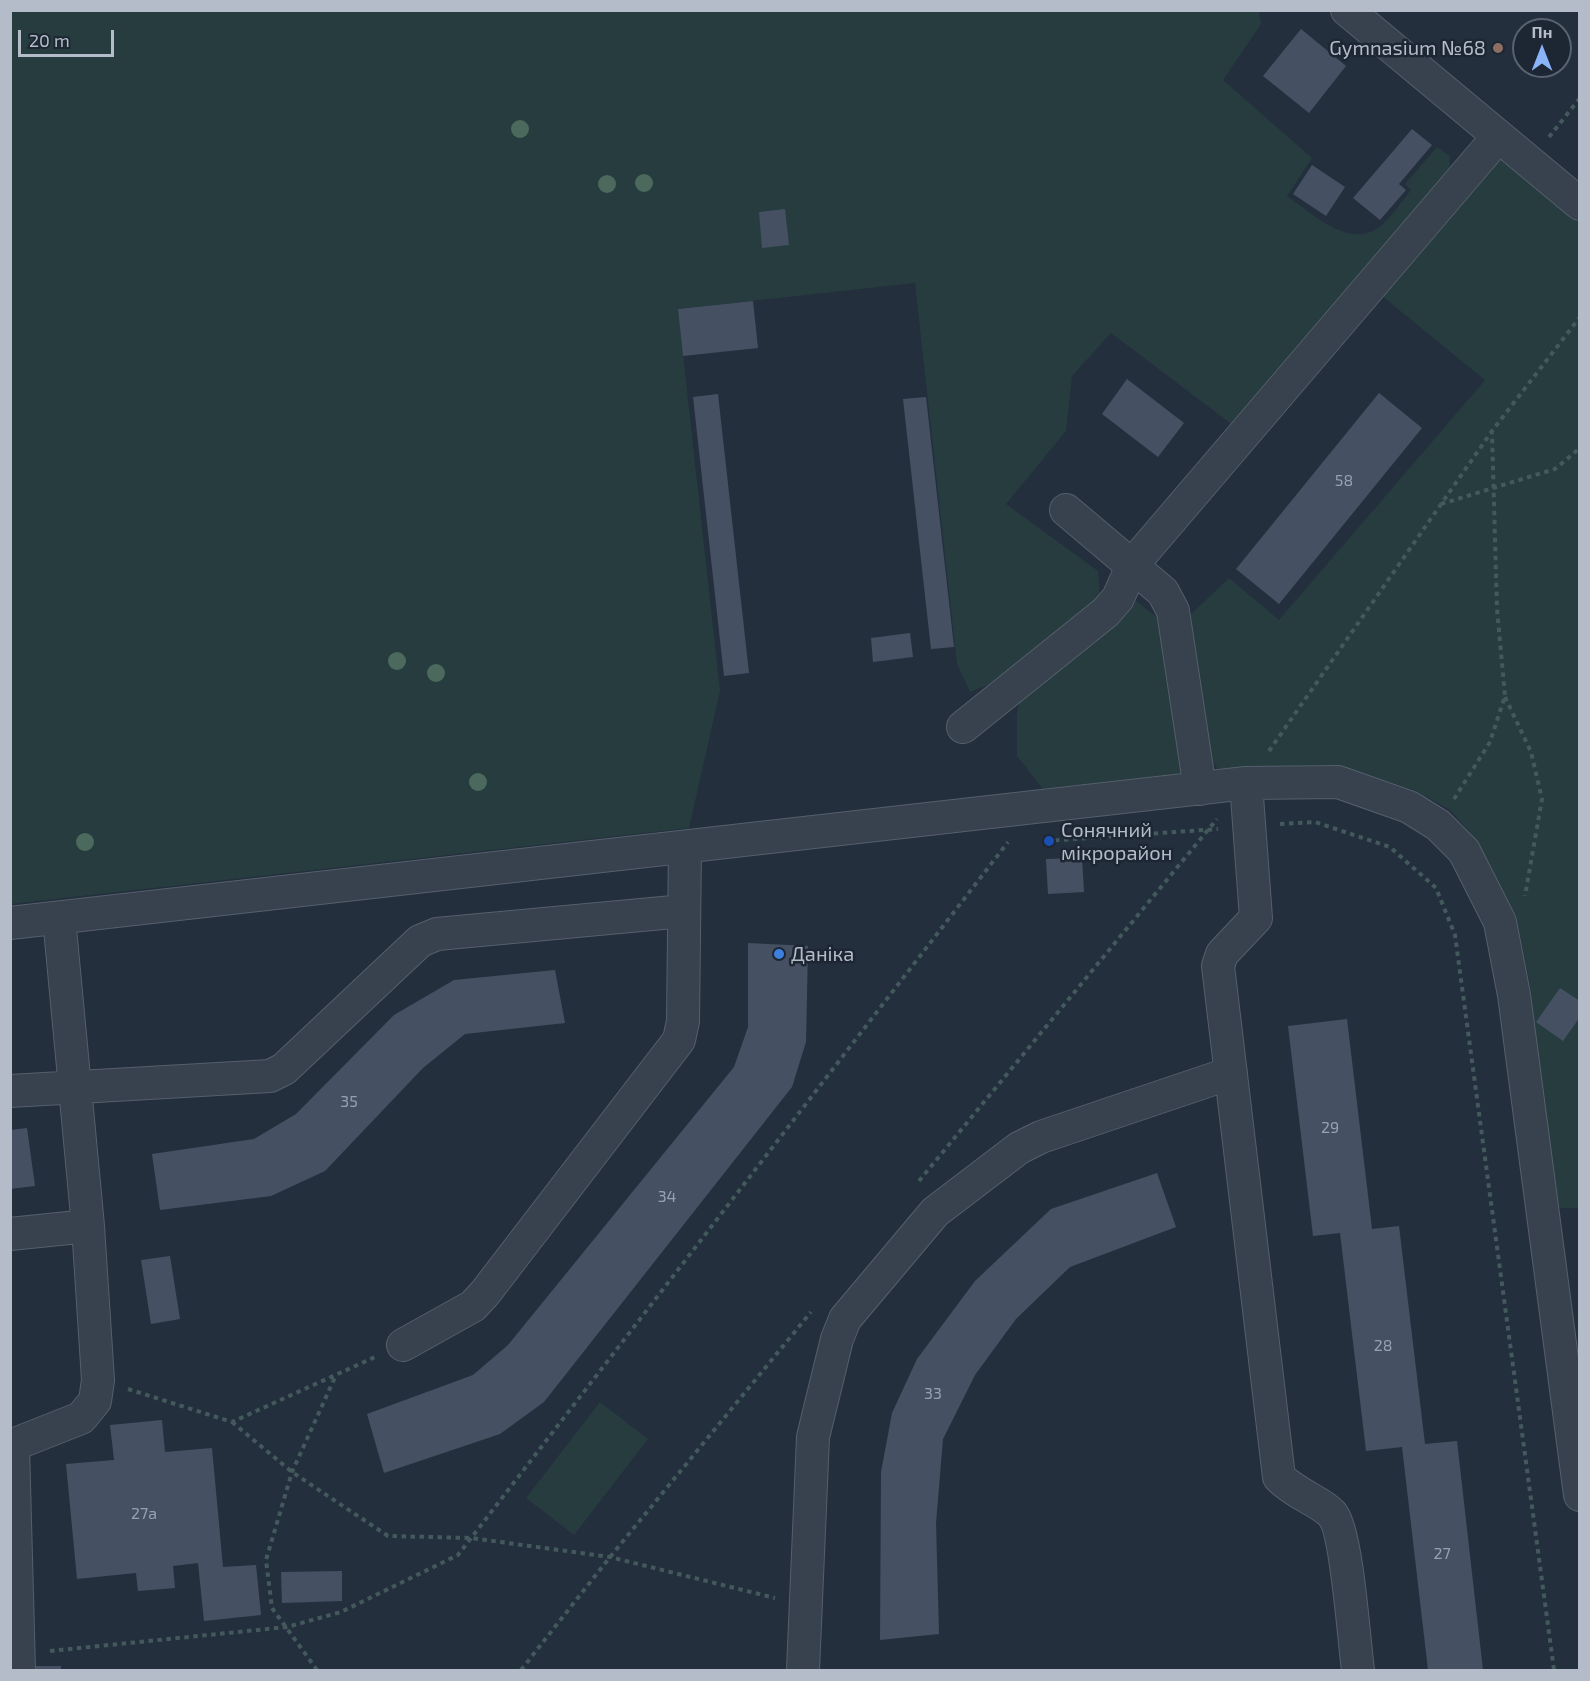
<!DOCTYPE html>
<html>
<head>
<meta charset="utf-8">
<style>
	body { margin:0 }
	#map { position:relative; width:1590px; height:1681px; overflow:hidden; background:#242f3e; font-family:"Exo 2",sans-serif }
	canvas { display:block }
	.frame { position:absolute; inset:0; border:12px solid #b4bcc9; pointer-events:none }
	.north { position:absolute; left:1512px; top:18px; width:60px; height:60px; box-sizing:border-box; background:#1d2633; border:2px solid #59626f; border-radius:50%; rotate:0deg; font-size:16px; font-weight:700; line-height:24px; text-align:center; color:#b4bcc9 }
	.north::after { content:''; display:block; margin:auto; width:21px; height:27px; background:#8ab4f8; clip-path:polygon(50% 0,100% 100%,50% 72%,0 100%) }
	.scale { position:absolute; left:18px; top:30px; width:96px; height:27px; box-sizing:border-box; border:3px solid #b4bcc9; border-top:0; padding-left:8px; font-size:18px; line-height:21px; white-space:nowrap; color:#b4bcc9; -webkit-text-stroke:4px #1d2633; paint-order:stroke }
</style>
</head>
<body>
<div id="map">
<canvas width="1590" height="1681"></canvas>
<div class="frame"></div>
<div class="north">Пн</div>
<div class="scale">20 m</div>
</div>
<script>
const ctx = document.querySelector('canvas').getContext('2d');
ctx.lineJoin = 'round';
function fill(path, color) { ctx.fillStyle = color; ctx.fill(path, 'evenodd'); }
function strokePath(path, color, width, dash) { ctx.strokeStyle = color; ctx.lineWidth = width; ctx.lineCap = dash ? 'butt' : 'round'; ctx.setLineDash(dash || []); ctx.stroke(path); }
function label(font, color, halo, rows, align = 'center') {
  ctx.font = font + ' "Exo 2",sans-serif'; ctx.lineWidth = 5; ctx.setLineDash([]); ctx.textBaseline = 'middle'; ctx.strokeStyle = halo; ctx.fillStyle = color; for (const [text, x, y, turn = 0] of rows) {
    ctx.save(); ctx.translate(x, y); ctx.rotate((+turn || 0) * Math.PI / 180); ctx.textAlign = isNaN(turn) ? turn : align; if (halo) ctx.strokeText(text, 0, 0); ctx.fillText(text, 0, 0); ctx.restore();
  }
}
const green = new Path2D(`
	M10,11H1259L1261,24L1223,80L1312,158L1287,196C1312,213 1350,251 1381,226C1392,216 1402,201 1411,190L1405,184L1437,147L1450,156L1449,175L1234,426L1111,333L1072,376L1066,431L1006,504L1098,571L1100,595L1089,613L988,685L970,692L957,664L915,283L678,309L720,691L689,828L11,904Z
	M1500,159L1579,223V1208H1551L1531,990L1516,915L1478,842L1450,810L1414,790L1338,765L1218,769L1207,754L1186,619L1229,578L1279,620L1485,380L1382,296Z
	M1136,601L1166,624L1182,773L1043,789L1017,756V714L1021,691Z
	M600,1402L648,1439L574,1535L526,1498Z`);
const building = new Path2D(`
	M1301,29L1346,66L1309,113L1263,76Z
	M1412,129L1432,145L1399,184L1406,190L1380,220L1353,198Z
	M1312,165L1345,187L1326,216L1293,194Z
	M785,209L789,245L762,248L759,212Z
	M753,301L758,348L683,356L678,309Z
	M1127,379L1184,423L1158,457L1102,414Z
	M1379,393L1422,428L1279,604L1236,569Z
	M718,394L749,673L724,676L693,397Z
	M926,397L954,647L931,649L903,399Z
	M910,633L913,657L873,662L871,638Z
	M1082,858L1084,892L1048,894L1046,859Z
	M748,943L808,946L806,1042L792,1087L544,1402L500,1434L384,1473L367,1414L473,1375L508,1345L734,1067L748,1027Z
	M555,970L565,1023L465,1034L423,1068L325,1171L271,1196L160,1210L152,1154L254,1139L296,1114L394,1015L454,980Z
	M1560,988L1580,1001V1017L1563,1041L1536,1022Z
	M1347,1019L1372,1229L1399,1226L1425,1444L1457,1441L1483,1670H1428L1402,1447L1366,1451L1340,1233L1313,1236L1288,1026Z
	M27,1128L35,1186L10,1189V1130Z
	M1157,1173L1176,1227L1070,1267L1016,1319L975,1375L943,1439L936,1523L939,1634L880,1640L881,1472L892,1413L917,1359L975,1281L1051,1209Z
	M170,1256L180,1319L151,1324L141,1260Z
	M162,1420L165,1452L212,1448L223,1567L256,1565L261,1615L204,1621L198,1563L173,1566L175,1588L138,1591L136,1573L77,1579L66,1464L114,1460L110,1425Z
	M342,1571V1601L282,1603L281,1572Z
	M35,1666H61V1670H35Z`);
const path = new Path2D(`
	M1549,137L1580,98
	M1441,504L1555,469L1580,448
	M1505,697L1531,752L1542,799L1525,896
	M1269,751L1492,431L1580,317
	M1454,799L1490,742L1505,696L1497,609L1492,433
	M1280,824L1315,822L1390,847L1436,888L1455,935L1554,1670
	M1046,841L1218,829
	M919,1181L1217,819
	M128,1389L232,1422L375,1357
	M232,1422L292,1472L388,1536L471,1538L610,1557L775,1598
	M50,1651L287,1627L341,1612L458,1555L1008,842
	M317,1670L272,1608L266,1560L292,1472L336,1375
	M521,1670L610,1557L811,1312`);
const minor = new Path2D(`
	M1347,10L1580,204
	M1066,510L1163,592L1173,611L1200,789
	M963,727L1106,612L1118,598L1133,564L1497,138
	M1246,783L1256,918L1222,954L1218,966L1279,1477C1295,1494 1320,1501 1332,1514C1347,1531 1354,1642 1358,1670
	M10,923L1246,783L1338,782L1409,807L1438,825L1464,851L1500,922L1514,995L1580,1495
	M10,1091L270,1076L284,1069L420,941L437,934L684,911
	M10,1234L88,1226
	M403,1345L473,1306L485,1293L679,1040L683,1021L685,847
	M10,1446L81,1418L95,1401L98,1380L88,1226L59,918
	M13,1446L19,1670
	M803,1670L813,1437L837,1339L845,1319L935,1212L1019,1148L1041,1137L1231,1073`);
const trees = [
	[520,129],
	[644,183],
	[607,184],
	[397,661],
	[436,673],
	[478,782],
	[85,842]
];
const markers = [
	[1498,48,6,"#8d6e63"],
	[1049,841,6,"#1a4fb4"],
	[779,954,6,"#3f7fe0"]
];
const numberNames = [
	["58",1344,481],
	["35",349,1102],
	["29",1330,1128],
	["34",667,1197],
	["28",1383,1346],
	["33",933,1394],
	["27а",144,1514],
	["27",1442,1554]
];
const poiNames = [
	["Gymnasium №68",1486,48,"right"],
	["Сонячний",1061,830],
	["мікрорайон",1061,853],
	["Даніка",791,954]
];
fill(green, '#263c3f');
fill(building, '#455162');
strokePath(minor, '#565f6c', 34);
strokePath(path, '#44595c', 4, [4.5, 4.5]);
strokePath(minor, '#38414e', 32);
ctx.fillStyle = '#4b6a5d';
for (const [x, y] of trees) { ctx.beginPath(); ctx.arc(x, y, 9, 0, 2 * Math.PI); ctx.fill(); }
for (const [x, y, r, color] of markers) { const dot = new Path2D(); dot.arc(x, y, r, 0, 2 * Math.PI); ctx.fillStyle = color; ctx.fill(dot); strokePath(dot, '#1d2633', 2); }
label('16px', '#98a1af', null, numberNames);
label('20px', '#b4bcc9', '#1d2633', poiNames, 'left');
</script>
</body>
</html>
